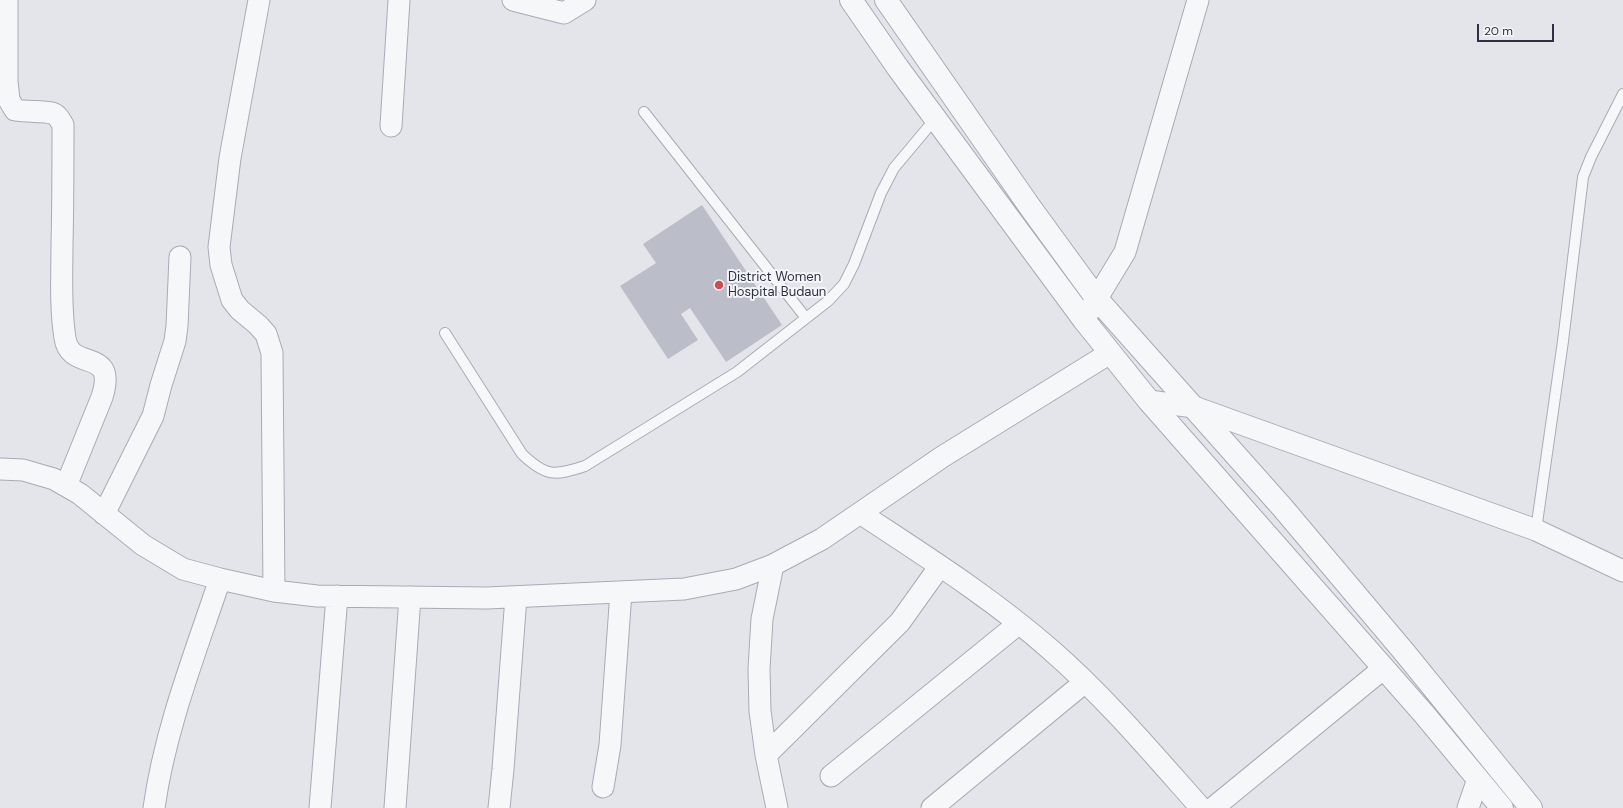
<!DOCTYPE html>
<html>
<head>
<meta charset="utf-8">
<style>
	body { margin:0 }
	#map { position:relative; width:1623px; height:808px; overflow:hidden; background:#e3e5eb; font-family:"DM Sans",sans-serif }
	canvas { display:block }
	.scale { position:absolute; left:1477px; top:24px; width:77px; height:18px; box-sizing:border-box; border:2px solid #2c3143; border-top:0; padding-left:5px; font-size:12px; line-height:14px; white-space:nowrap; color:#2c3143; -webkit-text-stroke:3px #f3f5f8; paint-order:stroke }
</style>
</head>
<body>
<div id="map">
<canvas width="1623" height="808"></canvas>
<div class="scale">20 m</div>
</div>
<script>
const ctx = document.querySelector('canvas').getContext('2d');
ctx.lineJoin = 'round';
function fill(path, color) { ctx.fillStyle = color; ctx.fill(path, 'evenodd'); }
function strokePath(path, color, width, dash) { ctx.strokeStyle = color; ctx.lineWidth = width; ctx.lineCap = dash ? 'butt' : 'round'; ctx.setLineDash(dash || []); ctx.stroke(path); }
function label(font, color, halo, rows, align = 'center') {
  ctx.font = font + ' "DM Sans",sans-serif'; ctx.lineWidth = 4; ctx.setLineDash([]); ctx.textBaseline = 'middle'; ctx.strokeStyle = halo; ctx.fillStyle = color; for (const [text, x, y, turn = 0] of rows) {
    ctx.save(); ctx.translate(x, y); ctx.rotate((+turn || 0) * Math.PI / 180); ctx.textAlign = isNaN(turn) ? turn : align; if (halo) ctx.strokeText(text, 0, 0); ctx.fillText(text, 0, 0); ctx.restore();
  }
}
const building = new Path2D(`
	M702,205L782,325L726,362L690,308L681,314L698,340L668,359L620,286L656,263L643,244Z`);
const service = new Path2D(`
	M644,112L806,318
	M445,333L522,454C546,477 555,476 585,466L737,372L828,301L844,284L854,264L881,193L894,168L935,119
	M1536,530L1563,341L1583,177L1591,157L1623,94`);
const minor = new Path2D(`
	M7,0V81L9,100L15,110C27,112 43,111 52,113C58,115 60,120 63,125C63,165 63,204 62,244C62,275 60,307 65,338C70,373 118,346 102,397L66,486
	M259,0L230,158L219,247L221,265L232,300L240,310L258,325L266,334L272,353L274,591
	M513,0L564,13L585,0
	M391,126L399,0
	M1088,313L1125,252L1198,0
	M1149,401L1194,407L1536,530L1623,571
	M0,469L23,470L54,479L80,494L143,545L183,569L220,579L274,591L317,596L487,598L684,589L736,579L773,565L822,539L942,457L1110,353
	M860,513C925,556 992,598 1051,650C1106,698 1153,754 1201,808
	M104,514L153,416L161,385L175,341L177,326L180,257
	M773,565L762,619L759,669L760,711L766,755L777,808
	M766,755L900,622L940,566
	M831,776L1018,624
	M603,787L610,745L621,592
	M154,808C165,729 195,654 220,579
	M320,808L337,596
	M395,808L410,597
	M499,808L503,769L516,597
	M932,808L1085,682
	M1213,808L1384,668
	M1468,808L1478,779`);
const tertiary = new Path2D(`
	M851,0L898,68L1084,320L1149,401L1424,714L1502,808
	M886,0L1030,207L1097,299L1282,507L1405,653L1531,808`);
const markers = [
	[719,285,5,"#ca4f4e"]
];
const poiNames = [
	["District Women",728,278],
	["Hospital Budaun",728,293]
];
fill(building, '#bbbec8');
strokePath(service, '#a8abb5', 12);
strokePath(minor, '#a8abb5', 23);
strokePath(tertiary, '#a8abb5', 24);
strokePath(service, '#f6f7f9', 10);
strokePath(minor, '#f6f7f9', 21);
strokePath(tertiary, '#f6f7f9', 22);
for (const [x, y, r, color] of markers) { const dot = new Path2D(); dot.arc(x, y, r, 0, 2 * Math.PI); ctx.fillStyle = color; ctx.fill(dot); strokePath(dot, '#f3f5f8', 1.5); }
label('13px', '#2c3143', '#f3f5f8', poiNames, 'left');
</script>
</body>
</html>
